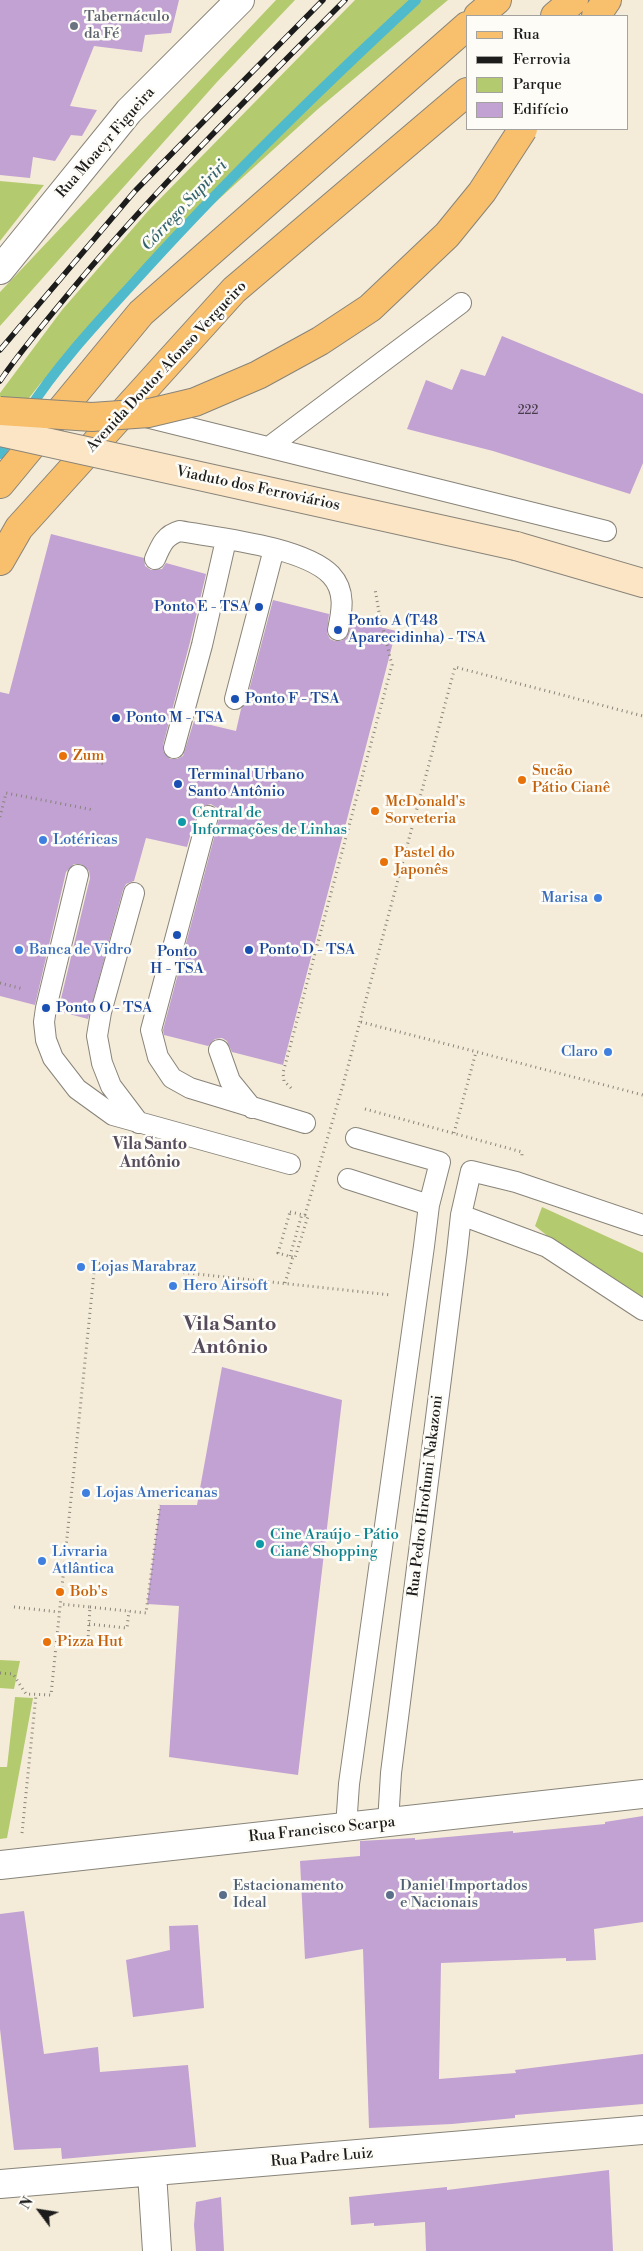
<!DOCTYPE html>
<html>
<head>
<meta charset="utf-8">
<style>
	body { margin:0 }
	#map { position:relative; width:643px; height:2251px; overflow:hidden; background:#f4ecd8; font-family:"Libre Bodoni",serif }
	canvas { display:block }
	.legend { position:absolute; left:466px; top:15px; width:162px; height:115px; box-sizing:border-box; background:#fdfcf7; border:1px solid #a3a29f; margin:0; padding:6px 9px; list-style:none; font-size:15px; color:#1c1c1c }
	.legend li { display:flex; align-items:center; gap:10px; height:25px }
	.legend b { width:25px; border:1px solid #a3a29f }
	.north { position:absolute; left:15px; top:2186px; width:50px; height:50px; -webkit-text-stroke:4px #fdfcf7; paint-order:stroke; rotate:301deg; font-size:14px; font-weight:700; line-height:20px; text-align:center; color:#1c1c1c }
	.north::after { content:''; display:block; margin:auto; width:18px; height:22px; background:#1c1c1c; clip-path:polygon(50% 0,100% 100%,50% 72%,0 100%) }
</style>
</head>
<body>
<div id="map">
<canvas width="643" height="2251"></canvas>
<ul class="legend">
<li><b style="height:6px;background:#f8bf6c"></b>Rua</li>
<li><b style="height:6px;background:#1c1c1c"></b>Ferrovia</li>
<li><b style="height:14px;background:#b4ca6f"></b>Parque</li>
<li><b style="height:14px;background:#c2a1d3"></b>Edifício</li>
</ul>
<div class="north">N</div>
</div>
<script>
const ctx = document.querySelector('canvas').getContext('2d');
ctx.lineJoin = 'round';
function fill(path, color) { ctx.fillStyle = color; ctx.fill(path, 'evenodd'); }
function strokePath(path, color, width, dash) { ctx.strokeStyle = color; ctx.lineWidth = width; ctx.lineCap = dash ? 'butt' : 'round'; ctx.setLineDash(dash || []); ctx.stroke(path); }
function label(font, color, halo, rows, align = 'center') {
  ctx.font = font + ' "Libre Bodoni",serif'; ctx.lineWidth = 5; ctx.setLineDash([]); ctx.textBaseline = 'middle'; ctx.strokeStyle = halo; ctx.fillStyle = color; for (const [text, x, y, turn = 0] of rows) {
    ctx.save(); ctx.translate(x, y); ctx.rotate((+turn || 0) * Math.PI / 180); ctx.textAlign = isNaN(turn) ? turn : align; if (halo) ctx.strokeText(text, 0, 0); ctx.fillText(text, 0, 0); ctx.restore();
  }
}
const green = new Path2D(`
	M276,0H295L217,82L0,326V292Z
	M355,0H448L318,109L187,228L40,384L0,435V393L62,310L148,211Z
	M0,181L44,185L0,241Z
	M542,1207L643,1253V1300L564,1249L535,1226Z
	M0,1660L20,1661L14,1689L0,1688Z
	M15,1697L33,1698L7,1838L0,1839V1767H7Z`);
const stream = new Path2D(`
	M28,411C58,364 98,322 136,280C224,182 319,90 416,0
	M0,454L12,436`);
const building = new Path2D(`
	M0,0H179L171,33L145,35L142,52L94,46L70,106L97,110L82,136L71,135L55,161L33,157L30,178L0,175Z
	M502,336L643,394V463L630,494L493,451L407,429L426,380L452,390L461,369L485,376Z
	M51,534L144,558L145,566L151,570L162,569L166,563L206,574L190,642L163,745V751L170,759H177L183,756L194,721L236,731L241,709L246,702L273,600L329,614L327,633L330,639L335,641H341L347,637L352,620L396,631L283,1065L232,1052L227,1041L222,1038L215,1039L208,1046L164,1035L163,1030L219,819L217,808L211,804L200,807L197,812L187,847L146,838L134,881L126,884L123,890L88,1019L58,1011L90,878L89,871L81,864H74L66,872L35,1005L0,996V692L9,694Z
	M222,1367L342,1400L298,1775L169,1757L179,1606L147,1604L160,1505H197Z
	M643,1816V1922L594,1929L596,1960L566,1961V1958L441,1963L439,2079L516,2073L515,2070L643,2054V2104L515,2115V2118L452,2124L369,2128L363,1949L305,1959L300,1861L360,1856V1841L415,1838V1840L513,1831V1833L605,1824V1822Z
	M24,1911L44,2054L98,2047L100,2072L188,2065L196,2147L62,2159L61,2148L14,2150L0,2029V1914Z
	M198,1925L204,2008L133,2017L126,1960L170,1950L169,1926Z
	M609,2170L613,2251H426L425,2222L374,2226V2223L351,2225L349,2197L447,2187V2190Z
	M221,2197L224,2251H196L194,2225L196,2202Z`);
const path = new Path2D(`
	M92,761L105,764
	M0,817L6,793L94,810
	M0,983L23,989
	M361,1022L643,1095
	M343,1085L455,667L643,716
	M291,1088L284,1081L283,1073L392,665L379,612L375,589
	M365,1109L522,1152V1156
	M454,1133L476,1052
	M290,1212L308,1216L295,1258L278,1253Z
	M290,1256L302,1214
	M285,1283L293,1257
	M14,1607L59,1612
	M90,1607L146,1613L160,1505
	M89,1624L127,1628L129,1611
	M57,1637L88,1640L90,1607L60,1604
	M0,1673L13,1674L26,1694L51,1695L95,1263L391,1295
	M22,1833L36,1695`);
const service = new Path2D(`
	M142,416L606,531
	M269,447L461,303
	M155,559C161,545 165,535 180,531C219,538 304,547 331,575C346,591 342,611 338,630
	M235,699L274,549
	M174,748L202,645L226,540
	M208,816L151,1030L158,1057L172,1078L190,1088L305,1123
	M78,875L46,1008L44,1022L46,1040L53,1058L77,1089L113,1115L290,1164
	M134,893L101,1012L97,1036L102,1063L111,1086L139,1123
	M219,1050L230,1081L252,1108
	M348,1179L429,1205
	M461,1215L547,1247L643,1310
	M388,1823L391,1773L457,1252L461,1215L471,1171L516,1182L643,1225
	M346,1827L349,1784L424,1246L429,1205L440,1162L356,1138`);
const minor = new Path2D(`
	M152,2173L157,2251
	M0,2184L643,2130`);
const tertiary = new Path2D(`
	M0,270L129,111L240,0
	M0,1865L643,1794`);
const secondary = new Path2D(`
	M516,546L643,583`);
const primary = new Path2D(`
	M478,16L497,0
	M555,16L574,0
	M596,16L607,0
	M0,484L141,313L467,26
	M0,561L19,528L234,290L467,92`);
const rail = new Path2D(`
	M0,350L135,191L323,0
	M0,381C20,352 43,325 65,298C152,192 249,97 345,0`);
const pathBridge = new Path2D(`
	M305,1215L343,1085`);
const secondaryBridge = new Path2D(`
	M0,432L516,546`);
const primaryBridge = new Path2D(`
	M0,411L92,417L149,413L195,402L258,375L320,341L370,308L408,272L447,235L482,192L523,129`);
const markers = [
	[74,26,5,"#6b7280"],
	[259,607,5,"#1a4fb4"],
	[338,630,5,"#1a4fb4"],
	[235,699,5,"#1a4fb4"],
	[116,718,5,"#1a4fb4"],
	[63,756,5,"#e8710a"],
	[522,780,5,"#e8710a"],
	[178,784,5,"#1a4fb4"],
	[375,811,5,"#e8710a"],
	[182,822,5,"#0f9aa8"],
	[43,840,5,"#3f7fe0"],
	[384,862,5,"#e8710a"],
	[598,898,5,"#3f7fe0"],
	[177,935,5,"#1a4fb4"],
	[19,950,5,"#3f7fe0"],
	[249,950,5,"#1a4fb4"],
	[46,1008,5,"#1a4fb4"],
	[608,1052,5,"#3f7fe0"],
	[81,1267,5,"#3f7fe0"],
	[173,1286,5,"#3f7fe0"],
	[86,1493,5,"#3f7fe0"],
	[260,1544,5,"#0f9aa8"],
	[42,1561,5,"#3f7fe0"],
	[60,1592,5,"#e8710a"],
	[47,1642,5,"#e8710a"],
	[223,1895,5,"#5c6f8a"],
	[390,1895,5,"#5c6f8a"]
];
const numberNames = [
	["222",528,411]
];
const worshipNames = [
	["Tabernáculo",84,17],
	["da Fé",84,34]
];
const streetNames = [
	["Rua Moacyr Figueira",106,143,-49],
	["Avenida Doutor Afonso Vergueiro",167,367,-47],
	["Viaduto dos Ferroviários",258,489,12],
	["Rua Pedro Hirofumi Nakazoni",426,1496,-83],
	["Rua Francisco Scarpa",322,1830,-6],
	["Rua Padre Luiz",322,2158,-5]
];
const transitNames = [
	["Ponto E - TSA",249,607,"right"],
	["Ponto A (T48",348,621],
	["Aparecidinha) - TSA",348,638],
	["Ponto F - TSA",245,699],
	["Ponto M - TSA",126,718],
	["Terminal Urbano",188,775],
	["Santo Antônio",188,792],
	["Ponto D - TSA",259,950],
	["Ponto",177,952,"center"],
	["H - TSA",177,969,"center"],
	["Ponto O - TSA",56,1008]
];
const foodNames = [
	["Zum",73,756],
	["Sucão",532,771],
	["Pátio Cianê",532,788],
	["McDonald's",385,802],
	["Sorveteria",385,819],
	["Pastel do",394,853],
	["Japonês",394,870],
	["Bob's",70,1592],
	["Pizza Hut",57,1642]
];
const cultureNames = [
	["Central de",192,813],
	["Informações de Linhas",192,830],
	["Cine Araújo - Pátio",270,1535],
	["Cianê Shopping",270,1552]
];
const shopNames = [
	["Lotéricas",53,840],
	["Marisa",588,898,"right"],
	["Banca de Vidro",29,950],
	["Claro",598,1052,"right"],
	["Lojas Marabraz",91,1267],
	["Hero Airsoft",183,1286],
	["Lojas Americanas",96,1493],
	["Livraria",52,1552],
	["Atlântica",52,1569]
];
const serviceNames = [
	["Estacionamento",233,1886],
	["Ideal",233,1903],
	["Daniel Importados",400,1886],
	["e Nacionais",400,1903]
];
const waterNames = [
	["Córrego Supiriri",185,206,-47]
];
const neighbourhoodNames = [
	["Vila Santo",150,1145],
	["Antônio",150,1163]
];
const districtNames = [
	["Vila Santo",230,1325],
	["Antônio",230,1348]
];
fill(green, '#b4ca6f');
strokePath(stream, '#50bacd', 10);
fill(building, '#c2a1d3');
strokePath(service, '#88847a', 22);
strokePath(minor, '#88847a', 30);
strokePath(tertiary, '#88847a', 30);
strokePath(secondary, '#88847a', 30);
strokePath(primary, '#88847a', 30);
strokePath(path, '#88847a', 3, [1, 4]);
strokePath(service, '#fff', 20);
strokePath(minor, '#fff', 28);
strokePath(tertiary, '#fff', 28);
strokePath(secondary, '#fce5c4', 28);
strokePath(primary, '#f8bf6c', 28);
strokePath(rail, '#1c1c1c', 5.5);
strokePath(rail, '#fdfcf7', 4, [11]);
strokePath(secondaryBridge, '#88847a', 30, []);
strokePath(primaryBridge, '#88847a', 30, []);
strokePath(pathBridge, '#88847a', 3, [1, 4]);
strokePath(secondaryBridge, '#fce5c4', 28);
strokePath(primaryBridge, '#f8bf6c', 28);
for (const [x, y, r, color] of markers) { const dot = new Path2D(); dot.arc(x, y, r, 0, 2 * Math.PI); ctx.fillStyle = color; ctx.fill(dot); strokePath(dot, '#fdfcf7', 2); }
label('12px', '#463d4a', null, numberNames);
label('15px', '#5b616d', '#fdfcf7', worshipNames, 'left');
label('15px', '#1c1c1c', '#fdfcf7', streetNames);
label('15px', '#164399', '#fdfcf7', transitNames, 'left');
label('15px', '#c56008', '#fdfcf7', foodNames, 'left');
label('15px', '#0d838f', '#fdfcf7', cultureNames, 'left');
label('15px', '#366cbe', '#fdfcf7', shopNames, 'left');
label('15px', '#4e5e75', '#fdfcf7', serviceNames, 'left');
label('italic 16px', '#33636c', '#fdfcf7', waterNames);
label('bold 16px', '#564b5c', '#fdfcf7', neighbourhoodNames);
label('bold 20px', '#564b5c', '#fdfcf7', districtNames);
</script>
</body>
</html>
